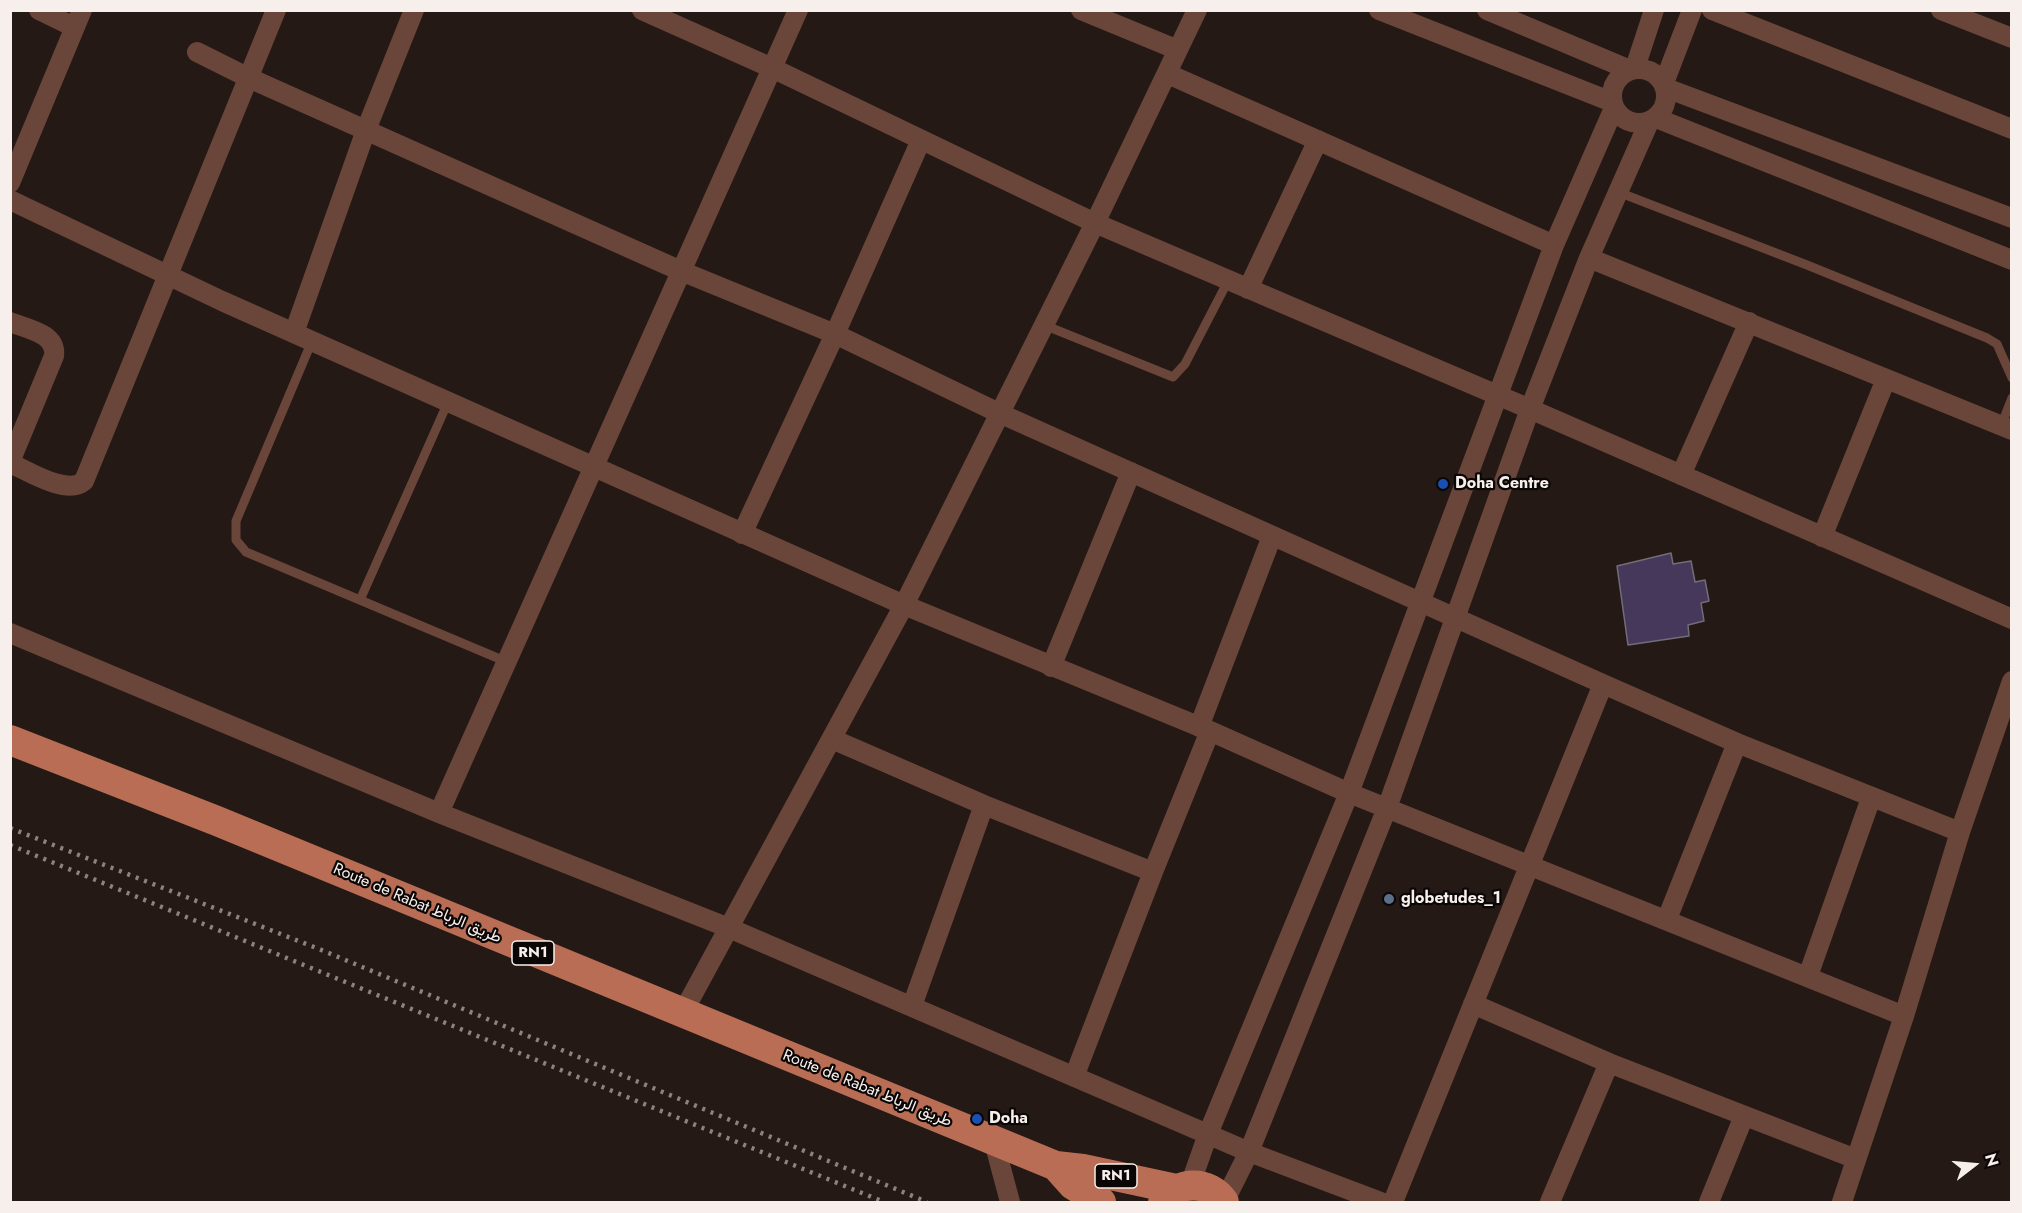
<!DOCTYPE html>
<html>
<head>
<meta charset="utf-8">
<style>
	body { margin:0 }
	#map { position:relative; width:2022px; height:1213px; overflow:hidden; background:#241915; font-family:Jost,sans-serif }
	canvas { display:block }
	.frame { position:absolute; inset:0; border:12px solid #f7efec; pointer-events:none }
	.north { position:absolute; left:1944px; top:1135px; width:60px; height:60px; -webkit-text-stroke:4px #0a0605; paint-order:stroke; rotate:74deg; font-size:16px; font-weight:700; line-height:24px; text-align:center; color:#f7efec }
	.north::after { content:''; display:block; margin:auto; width:21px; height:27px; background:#f7efec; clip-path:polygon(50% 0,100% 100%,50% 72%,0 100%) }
</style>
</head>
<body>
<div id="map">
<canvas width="2022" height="1213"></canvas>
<div class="frame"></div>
<div class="north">N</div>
</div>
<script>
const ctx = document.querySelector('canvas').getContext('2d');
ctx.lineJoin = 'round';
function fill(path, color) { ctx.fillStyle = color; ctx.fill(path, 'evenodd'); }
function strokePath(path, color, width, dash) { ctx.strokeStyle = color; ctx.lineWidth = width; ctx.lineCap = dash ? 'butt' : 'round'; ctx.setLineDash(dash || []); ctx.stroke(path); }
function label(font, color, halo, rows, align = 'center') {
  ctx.font = font + ' Jost,Vazirmatn,sans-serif'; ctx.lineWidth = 4.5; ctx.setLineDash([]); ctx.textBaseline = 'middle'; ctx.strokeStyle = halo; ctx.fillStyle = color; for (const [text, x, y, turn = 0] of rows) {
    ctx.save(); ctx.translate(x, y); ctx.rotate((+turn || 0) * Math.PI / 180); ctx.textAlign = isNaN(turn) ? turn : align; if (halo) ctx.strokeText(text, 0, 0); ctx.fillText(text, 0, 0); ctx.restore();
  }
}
const building = new Path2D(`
	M1671,553L1673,564L1691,561L1695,582L1705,580L1709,601L1701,603L1704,621L1688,625L1689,636L1628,645L1617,566Z`);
const lane = new Path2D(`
	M1618,192L1807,265L1987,338L1997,344L2012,378
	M1044,325L1173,377L1185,364L1229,279
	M312,341L236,521V540L246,552L507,662
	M2001,426L2012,398
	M360,600L448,402`);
const street = new Path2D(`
	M39,10L74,27
	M642,10L772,68L1095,223L1530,409L2012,619
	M1081,10L1178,50
	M1379,10L1612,102
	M1487,10L1630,70
	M1712,10L2012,129
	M1941,10L2012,38
	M197,52L249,78L681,271L835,334L999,413L1603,684L1737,743L1960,832
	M1635,68L1654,10
	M1612 96a27 27 0 1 1 54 0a27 27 0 1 1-54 0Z
	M1168,74L1554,245
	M1664,83L1692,10
	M1666,88L2012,218
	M1656,118L2012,260
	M10,183L82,10
	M10,200L222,301L904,605L1210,731L1349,793L1904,1016
	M1589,258L2012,430
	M1248,289L1318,140
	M10,322C27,329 57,333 54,356L10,462
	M294,333L366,130L414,10
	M10,463C28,471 67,496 84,481L276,10
	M1681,475L1749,322
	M742,534L835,334L921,140
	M1822,537L1886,379
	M10,633L439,813L729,928L1249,1152L1381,1202
	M1051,667L1131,472
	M1199,727L1272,536
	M832,739L984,805L1153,872
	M439,813L798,10
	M1667,919L1737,743
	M1808,976L1871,798
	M1473,1004L1609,1063L1856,1159
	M912,1006L984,805
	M682,1014L904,605L1095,223L1197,10
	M1074,1077L1153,872L1210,731
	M994,1142L1010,1202
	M1190,1185L1208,1134L1349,793L1554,245L1614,108
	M1224,1202L1249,1152L1387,808L1530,409L1589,258L1649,122
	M1393,1202L1603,684
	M1550,1202L1609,1063
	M1709,1202L1744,1116
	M1842,1202L1904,1016L1960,832L2012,681`);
const primary = new Path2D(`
	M10,740L217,821L1056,1166L1083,1169L1176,1189
	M1056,1166L1073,1185L1101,1202
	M1163,1202C1178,1180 1209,1180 1224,1202`);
const rail = new Path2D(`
	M10,828L319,949L927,1202
	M10,845L884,1202`);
const markers = [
	[1443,484,6,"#1a4fb4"],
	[1389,899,6,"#5c6f8a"],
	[977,1119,6,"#1a4fb4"]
];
const shields = [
	[533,953,42],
	[1116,1176,42]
];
const shieldNames = [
	["RN1",533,953],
	["RN1",1116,1176]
];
const poiNames = [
	["Doha Centre",1455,484],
	["globetudes_1",1401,899],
	["Doha",989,1119]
];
const streetNames = [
	["Route de Rabat طريق الرباط",417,904,23],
	["Route de Rabat طريق الرباط",867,1089,22]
];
fill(building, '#46385b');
strokePath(building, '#716d7a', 1.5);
strokePath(lane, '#6a4539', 9);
strokePath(street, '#6a4539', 20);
strokePath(primary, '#b86d54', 30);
strokePath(rail, '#8c827f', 4.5, [3, 6]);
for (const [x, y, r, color] of markers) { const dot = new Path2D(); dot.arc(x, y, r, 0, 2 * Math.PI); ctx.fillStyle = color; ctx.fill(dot); strokePath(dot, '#0a0605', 2); }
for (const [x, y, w] of shields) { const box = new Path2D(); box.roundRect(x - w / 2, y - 12, w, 24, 4.5); ctx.fillStyle = '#0a0605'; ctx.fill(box); strokePath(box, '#f7efec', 1.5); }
label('bold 15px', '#f7efec', null, shieldNames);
label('bold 16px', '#f7efec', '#0a0605', poiNames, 'left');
label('16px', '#f7efec', '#0a0605', streetNames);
</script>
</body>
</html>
